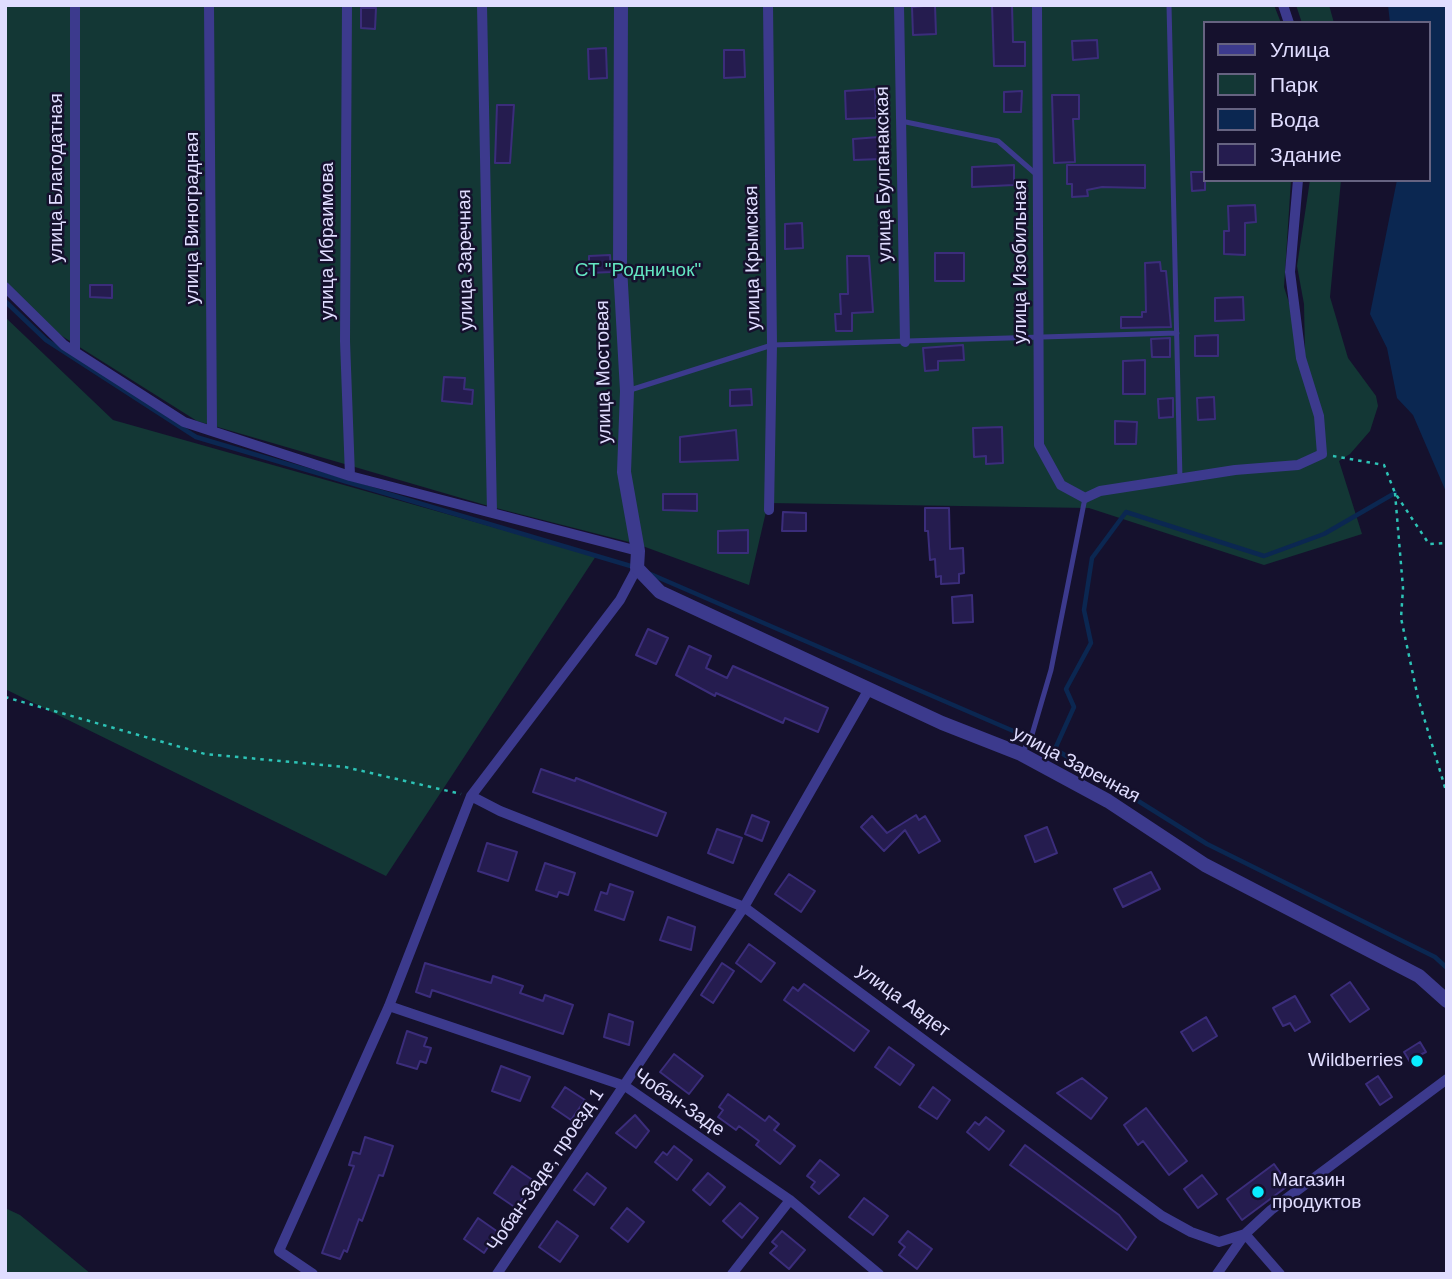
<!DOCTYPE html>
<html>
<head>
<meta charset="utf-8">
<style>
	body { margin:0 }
	#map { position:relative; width:1452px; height:1279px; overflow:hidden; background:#15112d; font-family:Helvetica,sans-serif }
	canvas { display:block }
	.frame { position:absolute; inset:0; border:7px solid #e0ddff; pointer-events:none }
	.legend { position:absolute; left:1203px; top:21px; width:228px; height:161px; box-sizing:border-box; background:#15112d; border:2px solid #666381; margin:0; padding:9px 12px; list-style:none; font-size:21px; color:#e0ddff }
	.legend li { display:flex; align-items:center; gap:14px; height:35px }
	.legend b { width:35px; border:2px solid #666381 }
</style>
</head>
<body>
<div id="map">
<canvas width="1452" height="1279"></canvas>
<div class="frame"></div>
<ul class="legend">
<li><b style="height:9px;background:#3c3a8d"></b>Улица</li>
<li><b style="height:19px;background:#133735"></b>Парк</li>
<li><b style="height:19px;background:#0b2751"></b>Вода</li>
<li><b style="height:19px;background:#251c4f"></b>Здание</li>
</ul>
</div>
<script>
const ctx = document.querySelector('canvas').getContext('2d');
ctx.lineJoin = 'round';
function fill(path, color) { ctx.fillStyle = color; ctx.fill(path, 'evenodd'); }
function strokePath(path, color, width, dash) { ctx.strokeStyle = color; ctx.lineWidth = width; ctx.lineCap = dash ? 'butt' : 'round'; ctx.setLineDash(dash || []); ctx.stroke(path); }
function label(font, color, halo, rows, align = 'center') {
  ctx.font = font + ' Helvetica,sans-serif'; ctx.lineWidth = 5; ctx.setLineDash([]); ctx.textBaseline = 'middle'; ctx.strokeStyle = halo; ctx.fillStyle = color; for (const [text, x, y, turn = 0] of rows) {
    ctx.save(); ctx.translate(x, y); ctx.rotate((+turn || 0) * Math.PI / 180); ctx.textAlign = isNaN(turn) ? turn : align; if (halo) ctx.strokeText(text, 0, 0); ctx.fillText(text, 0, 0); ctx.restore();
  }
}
const green = new Path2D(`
	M5,5H1274L1281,23H1205V180H1291L1284,287L1305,353L1304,304L1297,266L1310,180H1341L1330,297L1348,358L1376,396L1378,406L1370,431L1350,454L1339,461L1362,534L1264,565L1089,508L768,503L749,585L637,544L492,507L197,421L54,331L5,287Z
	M1296,5H1329L1334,23H1302Z
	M5,317L113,420L596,556L386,876L5,689Z
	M5,1208L20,1215L91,1274H5Z`);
const water = new Path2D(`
	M1388,5H1447V494L1413,415L1397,398L1387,348L1370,314L1397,180H1429V23H1390Z`);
const stream = new Path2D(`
	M5,301L46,340L196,437L634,567
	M648,573L1055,749L1207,844L1435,957L1447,968
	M1055,749L1074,707L1066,689L1091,643L1084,610L1092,558L1126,512L1264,556L1324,534L1395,493`);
const building = new Path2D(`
	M935,5L936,34L913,35L912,7Z
	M992,5H1012L1013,42H1025V66H994Z
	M361,8H376L375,29L361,28Z
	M1097,40L1098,58L1073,60L1072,41Z
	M606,48L607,78L589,79L588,49Z
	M724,50H744L745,77L724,78Z
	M875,89L876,118L846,119L845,91Z
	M1022,91L1021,112H1004V92Z
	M1052,95H1079V119H1073L1075,162L1054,163Z
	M497,105H514L510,163H495Z
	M879,137L881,159L854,160L853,139Z
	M1014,165V185L972,187V167Z
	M1067,165H1145V188L1102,187L1087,190L1088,196L1072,197V184H1067Z
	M1191,172H1205V190L1192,191Z
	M1255,205L1256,222L1245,223V255L1224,254V231H1229L1228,206Z
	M802,223L803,248L785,249V224Z
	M935,253H964V281H935Z
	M610,255L611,272L589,273V256Z
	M847,256H869L873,312L852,313V331H836L835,314H841L840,294H848Z
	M1160,262L1161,271H1166L1171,327L1121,328V317H1142V312H1146L1145,263Z
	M90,285H112V298L90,297Z
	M1243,297L1244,320L1215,321V298Z
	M1218,335V356H1195V336Z
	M1170,338V357H1152L1151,339Z
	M963,345L964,360L938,361V370L925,371L923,348Z
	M1145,360V394H1123V361Z
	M444,377L465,378L464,389L473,390L472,404L442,401Z
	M751,389L752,405L730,406V390Z
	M1214,397L1215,419L1198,420L1197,398Z
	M1173,398V417L1159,418L1158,399Z
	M1115,421L1137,422L1136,444H1115Z
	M1002,427L1003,463L986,464V456L974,457L973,428Z
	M736,430L738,460L680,462V437Z
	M663,494H697V511L663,510Z
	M925,508H949L950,549L963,548L964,573L959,574V583L941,584V576L936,577L935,559L930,560L928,531H925Z
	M783,512L806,513V531H782Z
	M748,530V553H718V531Z
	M972,595L973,622L953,623L952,597Z
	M648,629L668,638L656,664L636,655Z
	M689,646L711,656L706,668L727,678L733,666L828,708L818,732L785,718L783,723L716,693L715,696L676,675Z
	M541,769L575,781L576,778L666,813L657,836L533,792Z
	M752,815L769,822L762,841L745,834Z
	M916,815L919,820L925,816L940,841L919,853L905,830L884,851L861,827L872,816L887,833Z
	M1047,827L1057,853L1035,862L1025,836Z
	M717,829L742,838L733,863L708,853Z
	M487,843L517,852L508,881L478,871Z
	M545,863L575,873L568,895L559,892L557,897L536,890Z
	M1151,872L1160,889L1123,907L1114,889Z
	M789,874L815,891L801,912L775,894Z
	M610,884L633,892L624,920L595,910L601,892L607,894Z
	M668,917L695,927L691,950L660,940Z
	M749,944L775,963L761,982L736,963Z
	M425,963L491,983L493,976L523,986L520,993L543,1001L545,995L573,1005L563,1034L432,990L430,997L416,992Z
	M722,963L734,971L713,1003L701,995Z
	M1350,982L1369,1009L1350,1022L1331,995Z
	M804,984L869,1031L854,1051L784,1000L793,987L798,991Z
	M1295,996L1310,1022L1295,1031L1290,1023L1283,1026L1273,1008Z
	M609,1014L633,1022L629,1045L604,1037Z
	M1206,1017L1217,1036L1193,1051L1181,1032Z
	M407,1031L427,1038L424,1046L431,1048L426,1063L420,1061L417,1069L397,1063Z
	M1420,1042L1426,1052L1420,1055L1424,1061L1413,1067L1404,1052Z
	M889,1047L914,1065L900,1085L875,1067Z
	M674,1054L703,1076L689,1094L660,1072Z
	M501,1066L530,1077L520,1101L492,1091Z
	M1378,1076L1392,1097L1380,1105L1366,1084Z
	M1082,1078L1107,1098L1091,1119L1057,1093Z
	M565,1087L585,1100L571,1120L552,1107Z
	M933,1087L950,1100L937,1119L919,1107Z
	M728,1094L765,1121L769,1116L779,1124L774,1130L795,1146L780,1164L756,1145L759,1141L739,1126L736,1130L718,1117L723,1110L719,1107Z
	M1146,1108L1187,1161L1169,1175L1143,1141L1138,1145L1124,1125Z
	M635,1115L649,1131L636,1148L616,1133Z
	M986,1117L1004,1131L989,1150L967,1132L975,1122L979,1125Z
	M365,1137L393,1146L383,1176L379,1175L362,1221L359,1219L347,1252L344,1250L340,1259L322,1253L354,1166L349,1165L353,1152L360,1154Z
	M1025,1145L1119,1215L1136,1237L1127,1250L1010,1165Z
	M674,1146L692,1160L677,1180L655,1162L663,1152L667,1155Z
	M820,1160L839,1175L819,1194L811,1187L815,1182L807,1176Z
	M1274,1164L1289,1185L1242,1220L1227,1199Z
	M512,1166L534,1181L516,1208L494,1193Z
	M587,1173L606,1188L594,1205L574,1190Z
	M708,1173L725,1187L710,1205L693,1190Z
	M1202,1175L1217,1194L1198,1208L1184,1189Z
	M864,1198L888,1216L873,1235L849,1217Z
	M740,1203L758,1218L742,1238L723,1221Z
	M627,1208L644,1222L628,1242L611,1228Z
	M478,1218L498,1232L484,1253L464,1239Z
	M557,1221L578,1236L560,1262L539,1247Z
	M782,1231L805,1250L789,1269L770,1253L777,1246L772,1242Z
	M908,1231L932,1249L917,1269L899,1255L905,1247L899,1242Z`);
const path = new Path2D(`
	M1333,456L1384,465L1395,493L1429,544L1447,543
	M1395,493L1403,588L1401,618L1418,698L1447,794
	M5,697L205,754L345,767L461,794`);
const service = new Path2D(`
	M1169,5L1180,479
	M901,121L998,141L1037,175
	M627,391L772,345L1177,333
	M1021,754L1031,738L1051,670L1085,498`);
const minor = new Path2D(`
	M209,5L212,431
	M347,5L345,341L350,476
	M482,5L492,513
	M768,5L772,345L769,510
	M899,5L905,342
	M1037,5L1039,445L1061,485L1085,498L1100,491L1235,470L1298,465L1322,454L1319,416L1301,358L1290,272L1298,180
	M1283,5L1289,23
	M5,287L64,345L184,422L350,476L638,551
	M75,352V5
	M471,796L500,811L744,907L1162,1216L1191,1232L1219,1242L1245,1234
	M389,1006L625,1086L790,1200L879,1274
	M1245,1234L1280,1274
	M313,1274L279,1251L389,1006L471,796L620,600L637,568
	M497,1274L744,907L869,689
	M732,1274L790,1200
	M1217,1274L1245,1234L1271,1210L1447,1079`);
const tertiary = new Path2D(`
	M621,5L620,267L627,391L624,472L638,551L637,568L660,592L942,723L1021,754L1108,801L1205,865L1419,976L1447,1001`);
const markers = [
	[1417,1061,7,"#09ecff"],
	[1258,1192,7,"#09ecff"]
];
const streetNames = [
	["улица Булганакская",884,174,-91],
	["улица Благодатная",57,178,-90],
	["улица Виноградная",193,218,-90],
	["улица Ибраимова",328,241,-90],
	["улица Крымская",753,258,-91],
	["улица Заречная",466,260,-91],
	["улица Изобильная",1021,262,-90],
	["улица Мостовая",604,372,-91],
	["улица Заречная",1076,765,28],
	["улица Авдет",903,1001,36],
	["Чобан-Заде",679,1103,34],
	["Чобан-Заде, проезд 1",546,1170,-56]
];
const parkNames = [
	["СТ \"Родничок\"",638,271]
];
const poiNames = [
	["Wildberries",1403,1061],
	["Магазин",1272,1181,"left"],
	["продуктов",1272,1203,"left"]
];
fill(green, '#133735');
fill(water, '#0b2751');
strokePath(stream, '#0b2751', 4.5);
fill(building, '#251c4f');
strokePath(building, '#3b2d7b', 2);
strokePath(path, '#2dc3b6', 2.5, [3.5, 5]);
strokePath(service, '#3c3a8d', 5);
strokePath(minor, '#3c3a8d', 10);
strokePath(tertiary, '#3c3a8d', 14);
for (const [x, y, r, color] of markers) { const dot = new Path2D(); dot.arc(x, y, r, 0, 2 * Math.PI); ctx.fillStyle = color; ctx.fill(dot); strokePath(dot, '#15112d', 2.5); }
label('19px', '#e0ddff', '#15112d', streetNames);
label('19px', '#63e5c1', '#15112d', parkNames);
label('19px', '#e0ddff', '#15112d', poiNames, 'right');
</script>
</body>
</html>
